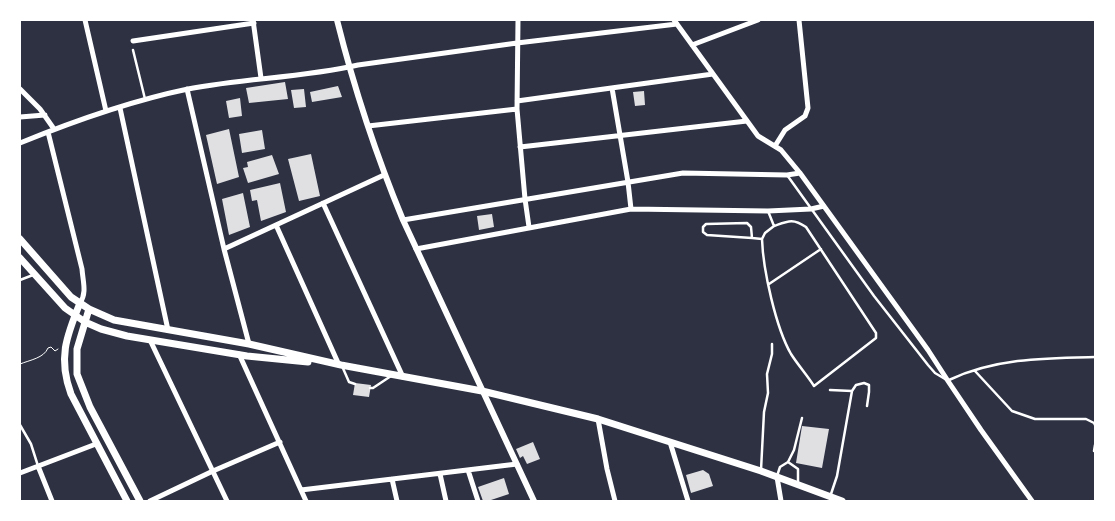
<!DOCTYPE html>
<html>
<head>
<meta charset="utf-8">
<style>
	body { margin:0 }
	#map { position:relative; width:1115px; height:521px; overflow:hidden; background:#2d3142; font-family:Barlow,sans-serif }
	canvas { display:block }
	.frame { position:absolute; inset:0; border:21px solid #fff; pointer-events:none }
</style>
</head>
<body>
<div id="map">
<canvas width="1115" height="521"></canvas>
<div class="frame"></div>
</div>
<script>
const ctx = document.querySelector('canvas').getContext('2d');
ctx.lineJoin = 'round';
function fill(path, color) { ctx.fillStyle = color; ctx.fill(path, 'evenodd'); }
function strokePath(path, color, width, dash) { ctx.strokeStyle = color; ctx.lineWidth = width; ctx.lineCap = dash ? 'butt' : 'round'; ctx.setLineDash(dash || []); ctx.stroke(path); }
const building = new Path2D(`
	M285,82L288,99L249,103L246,88Z
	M338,86L342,97L312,102L310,92Z
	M304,89L306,107L294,108L291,90Z
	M644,91L645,105L635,106L633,92Z
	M240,98L242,116L229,118L226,101Z
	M229,129L239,177L217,184L206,135Z
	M262,130L265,149L242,153L239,134Z
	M311,154L320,196L299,201L288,159Z
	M272,155L279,174L248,183L243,168L248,167L247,162Z
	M280,183L286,212L261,221L257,200L252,201L250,190Z
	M243,193L250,227L229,235L222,199Z
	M492,214L494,227L479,230L477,216Z
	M355,383L371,385L369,397L353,395Z
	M802,426L829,429L822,468L796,463Z
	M533,442L540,459L527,464L523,456L520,458L516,449Z
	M703,470L709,474L713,486L691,493L686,475Z
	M504,478L509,494L488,501H483L478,487Z`);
const path = new Path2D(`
	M20,364C30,360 44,358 48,348L51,347L55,351L58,349`);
const service = new Path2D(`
	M133,50L145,99
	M787,175L874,296L928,365L935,373L945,379
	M768,211L774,226C788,221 793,218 806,227L876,333V338L814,386C807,375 798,365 791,354C776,328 763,270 762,239L765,233L774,226
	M752,238L707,235L703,232V227L706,224L747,223L751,227L752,238L762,239
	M20,280L33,275
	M769,284L821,249
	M342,366L349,382L355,384
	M975,371L1012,411L1035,419H1086L1094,423L1095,425
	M949,380C995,358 1046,358 1095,357
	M370,388H373L391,376
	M830,390L852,391L837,476L830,497L831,501
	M852,391L856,385L864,383L869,385V392L867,406
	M20,425L31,444L38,466
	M1094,451L1095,445
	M788,462L794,450L802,418
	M761,470L764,412L768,393L767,374L772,354V344
	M777,476L780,467L788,462L798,469V483`);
const minor = new Path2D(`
	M85,20L106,111
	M253,20L261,78
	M518,20L517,109L525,199L529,227
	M674,20L758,136L781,150L800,173L928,350L948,381L981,430L1032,501
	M133,41L254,23
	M692,45L758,20
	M612,88L628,182L631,209
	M20,89L40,109L54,129
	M187,89L224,249L249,344
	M517,101L713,74
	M120,108L168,330
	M20,117L45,115
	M368,126L517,109
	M48,132L82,269C83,282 87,293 80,303
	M20,143C74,121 130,101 188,89C244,78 302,78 358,65L517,43L677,24
	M775,146L785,130L805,116L808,108L799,20
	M520,147L747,121
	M323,203L403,377
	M403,220L683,173L787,175L800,173
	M276,225L339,365
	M224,249L384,175
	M416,249L631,209L768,211L811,209L824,206
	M150,340L227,501
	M239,354L306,501
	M598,419L607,469L615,501
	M670,442L688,501
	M38,466L52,501
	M468,470L478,501
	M20,473L96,444
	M440,474L446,501
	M777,477L781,501
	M392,479L397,501
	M301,490L517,464
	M150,501L213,471L280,442`);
const tertiary = new Path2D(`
	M337,20C354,88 376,155 403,220L534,501`);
const secondary = new Path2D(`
	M20,239L71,297L89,309L114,320L249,344L341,365L482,391L598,419L761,471L842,501
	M20,258L65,308L85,322L101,329L127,336L247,356L308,362
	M80,303C66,337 58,359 71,394L127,501
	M89,309L77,349V374L90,407L140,501`);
fill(building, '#e0e0e3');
strokePath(path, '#fff', 1);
strokePath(service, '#fff', 2.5);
strokePath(minor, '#fff', 5);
strokePath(tertiary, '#fff', 6);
strokePath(secondary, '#fff', 7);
</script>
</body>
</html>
